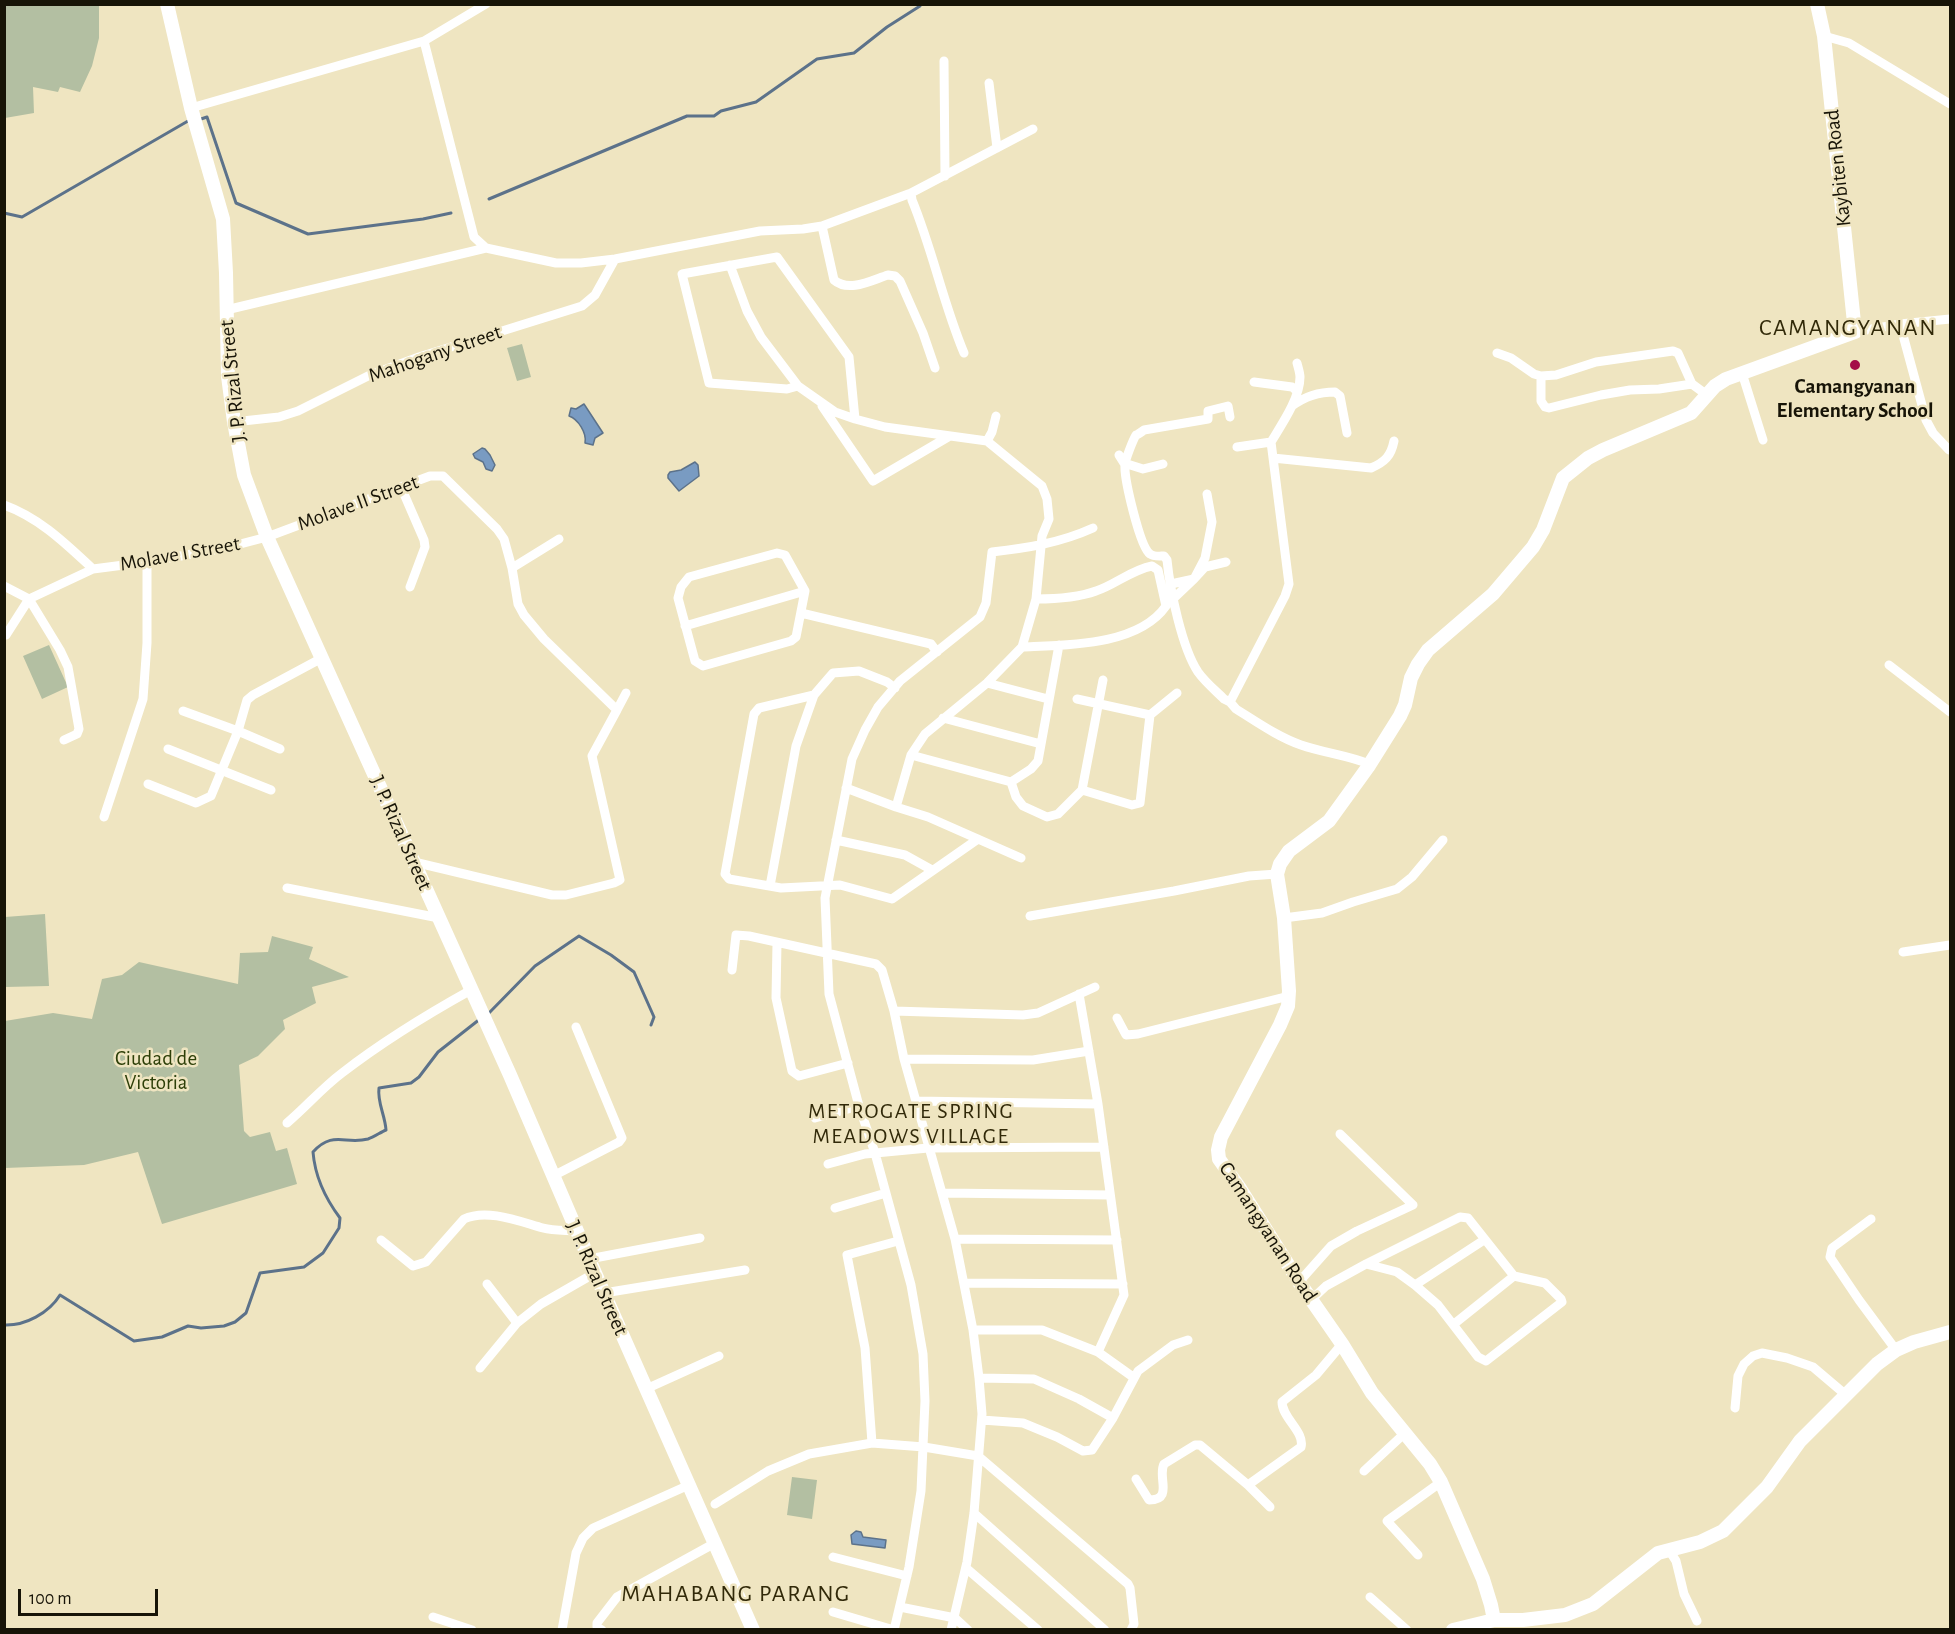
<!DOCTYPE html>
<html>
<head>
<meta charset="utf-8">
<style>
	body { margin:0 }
	#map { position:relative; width:1955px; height:1634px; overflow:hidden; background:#efe5c1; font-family:"Alegreya Sans",sans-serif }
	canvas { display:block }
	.frame { position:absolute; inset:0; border:6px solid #171407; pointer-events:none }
	.scale { position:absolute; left:18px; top:1589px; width:140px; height:27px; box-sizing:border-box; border:3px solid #171407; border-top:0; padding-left:8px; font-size:18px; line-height:21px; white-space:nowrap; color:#171407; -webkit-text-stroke:4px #efe5c1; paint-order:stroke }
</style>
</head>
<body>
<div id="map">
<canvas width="1955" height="1634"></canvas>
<div class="frame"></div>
<div class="scale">100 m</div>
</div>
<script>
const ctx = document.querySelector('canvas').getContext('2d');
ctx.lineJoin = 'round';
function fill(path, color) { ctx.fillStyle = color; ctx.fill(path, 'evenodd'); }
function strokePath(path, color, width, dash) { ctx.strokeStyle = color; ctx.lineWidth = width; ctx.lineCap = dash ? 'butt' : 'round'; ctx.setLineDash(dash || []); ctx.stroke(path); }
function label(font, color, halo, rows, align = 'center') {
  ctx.font = font + ' "Alegreya Sans",sans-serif'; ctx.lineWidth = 5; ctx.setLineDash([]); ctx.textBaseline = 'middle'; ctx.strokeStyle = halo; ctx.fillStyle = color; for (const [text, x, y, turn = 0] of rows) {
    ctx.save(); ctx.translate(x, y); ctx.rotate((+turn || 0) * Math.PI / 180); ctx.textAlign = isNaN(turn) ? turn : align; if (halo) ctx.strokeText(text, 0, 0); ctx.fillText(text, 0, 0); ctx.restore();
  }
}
const green = new Path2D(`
	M5,4L99,5V38L92,66L80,92L60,87L58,92L33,87L34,113L5,118Z
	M522,344L531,377L517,381L507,348Z
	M49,645L68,687L42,699L23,656Z
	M45,914L49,986L5,987V917Z
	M272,936L313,947L309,959L349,977L312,987L316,1003L283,1020L285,1029L258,1056L239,1065L244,1131L250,1137L270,1132L276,1151L287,1148L297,1184L162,1224L138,1152L84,1165L5,1168V1021L53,1013L92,1019L102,979L122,975L139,962L238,984L240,953L268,952Z
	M792,1477L817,1480L812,1519L787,1515Z`);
const water = new Path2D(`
	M584,404L603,433L595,438L593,445L585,443C587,433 578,419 569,416L571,408L576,409Z
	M482,448L485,449L490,455L495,465L492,471L486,469L483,462L475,458L473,454Z
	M695,462L698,465L699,476L679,491L668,478V475L670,472L681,470Z
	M856,1531L861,1532L863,1537L886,1540L885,1548L852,1544L851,1535Z`);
const stream = new Path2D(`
	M201,119L207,117L236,203L308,234L423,219L451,213
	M489,199L687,116H714L721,111L756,102L817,59L854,53L887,27L920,6V4
	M4,213L22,217L188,121
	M488,1014L535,966L579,936L611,955L634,972L654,1017L651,1025
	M4,1325C25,1326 49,1313 60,1295L134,1341L162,1337L188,1326L201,1328L224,1326L235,1322L246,1313L260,1273L304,1267L323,1253L339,1228L340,1218C325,1198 315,1177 313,1152C333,1130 345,1145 368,1139C374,1137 381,1132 386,1130C385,1115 377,1102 379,1088L411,1083L419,1077L438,1052L480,1019`);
const street = new Path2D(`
	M1824,36L1849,43L1950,104
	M424,41L474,237L486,248L556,263H581L615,259L760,231L803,229L822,226L911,193L1033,129
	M944,61L945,176
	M989,83L997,148
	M191,108L424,41L486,4
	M911,193L912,200C933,251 943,303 964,353
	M822,226L834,280C849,293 872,280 888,275L895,276L900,281L923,333L935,368
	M730,265L747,311L761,337L798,386L835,412L855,419L885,427L987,441L1042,486L1047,499L1049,519L1042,536L1036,599L1022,647L987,683L925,734L911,755L896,807
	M226,310L486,248
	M1900,324L1926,420L1933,433L1949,450
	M1855,332L1900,324L1950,319
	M1497,353L1511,358L1534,374L1541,376L1556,375L1596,362L1673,351L1678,353L1692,384L1707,395
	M1742,373L1763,440
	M1541,376V401L1545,407L1549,408L1601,395L1630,390L1659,389L1692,384
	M1254,382L1292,387L1297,391
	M798,386L787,389L709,383L682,274L777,257L849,357L855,419
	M822,406L873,481L948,437
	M1292,406C1304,397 1319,392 1335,392L1340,396L1347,433
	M234,422L279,417L298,411L370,375L419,357L582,306L595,295L615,259
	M987,441L992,432L996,416
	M1271,442L1289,584L1285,596L1230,702L1236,709C1257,722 1278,737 1301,745C1324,753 1347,755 1369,764
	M1237,447L1271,442C1282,424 1300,398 1300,377C1300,373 1298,367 1297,363
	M1119,455L1124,463L1143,469L1163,464
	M1273,458L1371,468C1385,462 1391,456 1394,441
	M401,487L424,540L425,547L410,587
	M4,505C40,518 66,544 93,569
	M777,553L785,555L805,591L796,637L791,641L703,666L695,661L678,598L681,587L689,577Z
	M512,568L559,539
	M1171,584L1194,579L1205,567L1226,562
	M4,586L29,599L60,650L68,667L79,729L77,734L64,740
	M1174,598L1194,579L1205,558L1212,522L1207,494
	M801,613L931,644L937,652
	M685,626L805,591
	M6,635L29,599L93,569L147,562L225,548L267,537L430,476H443L497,529L504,539L512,568L518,604L524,615L544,639L617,710L592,756L620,880L614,883L566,895H552L414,862
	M1022,647C1067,645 1138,646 1166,606L1158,570L1152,566C1131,570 1115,585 1096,591C1077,598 1057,599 1036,599
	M1889,665L1950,712
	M987,683L1048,699
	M814,695L759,708L754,714L725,874L729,879L781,888L840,885L892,899L978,839
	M1077,699L1150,715
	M1230,702L1224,699C1216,691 1205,682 1198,672C1182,648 1170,590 1167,560L1164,556C1160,556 1154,557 1150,554C1140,547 1124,479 1125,465C1125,460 1133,440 1136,435C1137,435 1143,431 1144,430L1208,419V411L1228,406L1230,417
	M617,710L626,693
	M183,711L238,731L280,749
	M943,718L1041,744
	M168,749L271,790
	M911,755L1011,782L1031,769L1038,761L1059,645
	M1011,782L1016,797L1023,806L1047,817L1058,814L1082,790L1103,680
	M148,784L196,803L211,796L238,731L247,700L253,695L322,658
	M846,788L896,807L928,817L1021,858
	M1082,790L1132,805L1140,803L1150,715L1177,693
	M104,817L143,699L147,643V562
	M836,840L905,855L932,870
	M770,886L796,746L814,695L833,673L859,671L887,682L895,688
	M287,888L439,918
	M1030,916L1174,891L1249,876L1277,874
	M1284,918L1322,913L1353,902L1397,889L1412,877L1443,840
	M777,943L776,998L792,1071L799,1076L848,1063
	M1903,952L1950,945
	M732,970L736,935L749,936L876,964L882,970L894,1011L904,1059L955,1239L973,1330L979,1378L982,1414L974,1513L967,1562L951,1630
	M1079,994L1098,1104L1124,1295L1098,1352
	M894,1011L1023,1015L1038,1013L1095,987
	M1117,1018L1126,1035L1138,1034L1289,996
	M904,1059L1033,1060L1089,1051
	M916,1101L1098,1104
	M815,1118L859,1106
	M287,1123C306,1107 322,1088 342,1073C382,1042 426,1015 471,990
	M828,1164L865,1154L928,1148L1104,1147
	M553,1176L619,1142L622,1138L576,1027
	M943,1193L1110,1195
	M835,1208L886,1193
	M1871,1219L1832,1248L1830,1257L1859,1300L1896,1350
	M955,1239L1117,1240
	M381,1240L413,1266L426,1262L464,1219C487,1208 521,1222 543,1228C554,1231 566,1230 577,1231
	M589,1259L700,1238
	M1299,1282L1331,1246L1357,1231L1413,1205L1340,1134
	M964,1283L1123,1284
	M487,1284L517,1323L541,1304L595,1273
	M1415,1285L1484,1240
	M604,1293L745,1270
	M1311,1300L1326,1286L1366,1264L1397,1272L1415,1285L1438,1305L1478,1357L1486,1361L1562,1302L1561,1299L1545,1283L1514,1276L1468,1218L1460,1217L1366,1264
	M1454,1324L1514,1276
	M973,1330H1042L1098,1352L1133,1377
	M480,1368L517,1323
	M979,1378L1034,1379L1079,1399L1113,1418
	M646,1389L719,1356
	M1735,1408L1738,1376L1744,1364L1753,1356L1762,1353L1787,1358L1813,1367L1846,1395
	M982,1420L1023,1423L1057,1437L1083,1451L1092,1450L1113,1418L1138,1371L1173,1345L1188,1340
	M872,1443L865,1348L847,1255L898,1241
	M1364,1471L1405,1433
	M1136,1479L1149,1500C1174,1500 1157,1477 1164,1464L1195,1445H1200L1248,1485L1270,1507
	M1248,1485L1301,1447C1305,1432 1282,1418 1282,1402L1316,1375L1342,1344
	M715,1504L768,1471L809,1454L872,1443L924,1447L978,1456L1128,1584L1130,1588L1134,1624L1131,1630
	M974,1513L1105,1630
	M1669,1550L1676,1561L1684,1594L1697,1621
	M1418,1555L1387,1521L1441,1482
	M833,1557L907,1576
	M966,1568L1038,1630
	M1370,1597L1407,1630
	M900,1607L955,1618L968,1630
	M833,1612L894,1630
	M433,1617L472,1630
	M562,1630L576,1553L583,1538L593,1528L689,1485
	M602,1630L597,1627V1623L617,1597L715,1543
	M894,1630L909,1567L921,1491L925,1401L923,1354L911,1285L875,1153L859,1106L829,994L825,898L852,759L865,730L878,707L900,681L980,617L986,603L992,552C1027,548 1060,543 1093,528`);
const secondary = new Path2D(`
	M167,4L191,108L223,219L226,273L228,376L234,422L244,475L267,537L510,1075L595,1273L753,1630
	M1494,1620L1491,1605L1483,1579L1441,1482L1430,1464L1372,1393L1342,1344L1299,1282L1239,1187L1219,1159L1218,1150L1221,1137L1280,1025L1288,1006L1289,991L1284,918L1277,874L1280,864L1289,851L1329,821L1368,767L1400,716L1405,705L1411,678L1418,664L1428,650L1493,594L1533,547L1543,530L1563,478L1588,458L1603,450L1691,413L1715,386L1726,379L1855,332L1824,36L1817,4
	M1453,1630L1494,1620H1523L1565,1615L1593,1604L1658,1553L1700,1542L1723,1531L1767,1487L1800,1441L1877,1364L1896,1350L1914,1342L1950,1332`);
const markers = [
	[1855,365,6,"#a40c47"]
];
const streetNames = [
	["Kaybiten Road",1838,168,-96],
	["Mahogany Street",435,354,-19],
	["J. P. Rizal Street",233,381,-96],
	["Molave II Street",358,503,-20],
	["Molave I Street",180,554,-10],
	["J. P. Rizal Street",401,833,66],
	["Camangyanan Road",1268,1232,57],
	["J. P. Rizal Street",597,1278,66]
];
const poiNames = [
	["Camangyanan",1855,387],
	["Elementary School",1855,411]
];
const parkNames = [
	["Ciudad de",156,1059],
	["Victoria",156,1083]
];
const neighbourhoodNames = [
	["METROGATE SPRING",911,1111],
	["MEADOWS VILLAGE",911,1136]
];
const quarterNames = [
	["CAMANGYANAN",1848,328],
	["MAHABANG PARANG",736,1594]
];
fill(green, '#b3bfa2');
fill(water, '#799bc2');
strokePath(water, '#5c728a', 1.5);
strokePath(stream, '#5c728a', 3);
strokePath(street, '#fff', 9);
strokePath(secondary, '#fff', 14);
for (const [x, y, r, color] of markers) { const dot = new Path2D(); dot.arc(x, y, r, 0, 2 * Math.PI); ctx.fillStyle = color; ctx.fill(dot); strokePath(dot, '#efe5c1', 2); }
label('21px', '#171407', '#efe5c1', streetNames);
label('bold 21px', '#171407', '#efe5c1', poiNames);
label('21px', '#2d3f08', '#efe5c1', parkNames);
ctx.letterSpacing = '1.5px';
label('22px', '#312909', '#efe5c1', neighbourhoodNames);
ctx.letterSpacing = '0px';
ctx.letterSpacing = '1.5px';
label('24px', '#312909', '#efe5c1', quarterNames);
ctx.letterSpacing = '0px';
</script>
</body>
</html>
